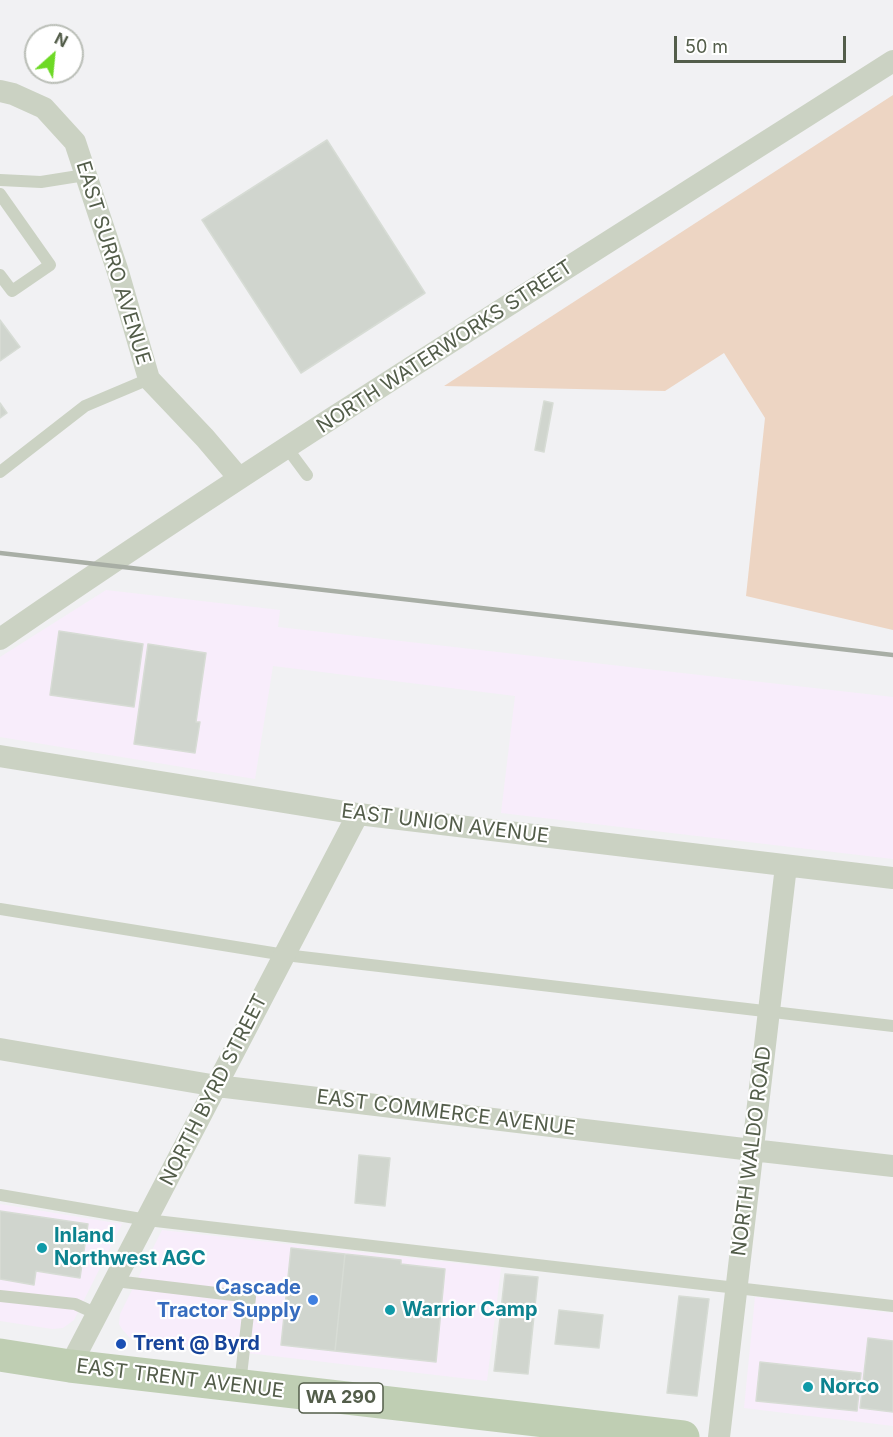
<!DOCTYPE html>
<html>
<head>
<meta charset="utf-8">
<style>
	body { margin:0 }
	#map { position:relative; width:893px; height:1437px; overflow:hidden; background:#f1f1f3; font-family:Inter,sans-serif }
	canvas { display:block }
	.north { position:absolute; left:24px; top:24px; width:60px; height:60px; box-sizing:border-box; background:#fff; border:2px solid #babeb7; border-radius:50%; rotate:27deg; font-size:16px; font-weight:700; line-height:24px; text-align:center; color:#535d4a }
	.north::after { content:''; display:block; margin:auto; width:21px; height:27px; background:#6dd925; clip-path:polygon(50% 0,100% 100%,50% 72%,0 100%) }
	.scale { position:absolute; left:674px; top:36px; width:172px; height:27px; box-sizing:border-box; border:3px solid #535d4a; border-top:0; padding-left:8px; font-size:18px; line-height:21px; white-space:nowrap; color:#535d4a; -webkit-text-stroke:4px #fff; paint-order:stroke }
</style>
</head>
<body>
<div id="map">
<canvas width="893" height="1437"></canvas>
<div class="north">N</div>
<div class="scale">50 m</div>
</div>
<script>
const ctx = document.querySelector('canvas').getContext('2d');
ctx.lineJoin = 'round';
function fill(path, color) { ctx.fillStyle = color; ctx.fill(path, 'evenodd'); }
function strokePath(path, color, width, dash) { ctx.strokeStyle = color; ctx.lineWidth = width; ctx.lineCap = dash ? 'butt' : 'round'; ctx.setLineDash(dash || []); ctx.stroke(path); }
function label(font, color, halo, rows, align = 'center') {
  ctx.font = font + ' Inter,sans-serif'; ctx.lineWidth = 4.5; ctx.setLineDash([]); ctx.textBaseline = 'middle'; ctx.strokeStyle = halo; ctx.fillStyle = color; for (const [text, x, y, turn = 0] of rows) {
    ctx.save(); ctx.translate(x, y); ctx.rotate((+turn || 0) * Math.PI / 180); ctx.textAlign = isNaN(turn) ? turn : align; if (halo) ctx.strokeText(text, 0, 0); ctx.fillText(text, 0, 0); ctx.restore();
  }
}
const commercial = new Path2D(`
	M106,590L280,610L278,627L893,697V859L501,813L515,696L273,666L255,779L0,737V657Z
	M0,1204L122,1224L74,1320L63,1328L52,1329L0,1321Z
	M162,1230L501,1268L487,1381L136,1340L130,1338L122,1329L119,1324L120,1314Z
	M755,1297L893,1313V1426L744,1408Z`);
const green = new Path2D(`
	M893,95V630L746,596L765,418L724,353L665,391L444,386Z`);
const building = new Path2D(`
	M327,140L425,293L301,373L202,220Z
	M0,320L20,347L0,361Z
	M544,401L553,403L544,452L535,450Z
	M0,403L7,413L0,418Z
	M59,631L143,644L134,707L50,695Z
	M148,644L206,653L196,722H200L195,753L134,744Z
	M359,1155L390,1158L385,1206L355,1203Z
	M0,1211L88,1224L80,1278L36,1271L34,1285L0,1279Z
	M291,1248L345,1254L335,1351L281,1345Z
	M345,1254L401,1260V1264L445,1269L436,1362L335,1351Z
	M505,1274L538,1277L528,1374L494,1371Z
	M679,1296L709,1299L697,1396L667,1393Z
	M559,1310L603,1315L599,1348L555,1344Z
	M868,1338L893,1341V1412L860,1408Z
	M760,1362L861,1373L857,1411L756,1401Z`);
const lane = new Path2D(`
	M0,180L41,182L85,175
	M0,194L50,265L12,291L0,275
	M287,448L307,475
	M0,472L85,406L149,379
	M0,909L285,955L893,1026
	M0,1195L147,1220L893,1306
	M115,1281L250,1297L240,1384
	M0,1296L75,1304L97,1314`);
const street = new Path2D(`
	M0,91L13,94L44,108L75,142L118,272L149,379L205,438L239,478
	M0,639C292,438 594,252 893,61
	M0,756L358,814L893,878
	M0,1049L217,1086L752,1150L893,1166
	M70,1366L358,814
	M719,1437L786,866`);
const primary = new Path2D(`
	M0,1355L70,1366L683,1437`);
const rail = new Path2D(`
	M0,553L893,655`);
const markers = [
	[42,1248,6,"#0f9aa8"],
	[313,1300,6,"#3f7fe0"],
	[390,1310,6,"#0f9aa8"],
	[121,1344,6,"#1a4fb4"],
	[808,1387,6,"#0f9aa8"]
];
const shields = [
	[341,1398,84]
];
const shieldNames = [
	["WA 290",341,1398]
];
const streetNames = [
	["EAST SURRO AVENUE",113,263,73],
	["NORTH WATERWORKS STREET",445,347,-33],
	["EAST UNION AVENUE",445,824,7],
	["NORTH BYRD STREET",214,1090,-63],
	["EAST COMMERCE AVENUE",446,1113,7],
	["NORTH WALDO ROAD",752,1151,-83],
	["EAST TRENT AVENUE",180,1379,7]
];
const cultureNames = [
	["Inland",54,1236],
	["Northwest AGC",54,1259],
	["Warrior Camp",402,1310],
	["Norco",820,1387]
];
const shopNames = [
	["Cascade",301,1288],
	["Tractor Supply",301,1311]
];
const transitNames = [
	["Trent @ Byrd",133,1344]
];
fill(commercial, '#f8edfb');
fill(green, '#edd5c3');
fill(building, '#d0d5ce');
strokePath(building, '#d7dcd5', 1.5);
strokePath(lane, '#cbd2c3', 12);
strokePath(street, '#cbd2c3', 22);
strokePath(primary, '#bfceb3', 33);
strokePath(rail, '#a8aea5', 4.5);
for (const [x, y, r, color] of markers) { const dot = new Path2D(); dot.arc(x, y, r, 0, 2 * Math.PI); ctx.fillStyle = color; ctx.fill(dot); strokePath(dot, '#fff', 2); }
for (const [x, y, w] of shields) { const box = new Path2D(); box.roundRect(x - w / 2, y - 15, w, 30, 4.5); ctx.fillStyle = '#fff'; ctx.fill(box); strokePath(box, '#535d4a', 1.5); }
label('bold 18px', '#535d4a', null, shieldNames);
label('20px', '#535d4a', '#fff', streetNames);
label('bold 20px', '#0d838f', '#fff', cultureNames, 'left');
label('bold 20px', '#366cbe', '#fff', shopNames, 'right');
label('bold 20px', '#164399', '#fff', transitNames, 'left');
</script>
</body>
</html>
